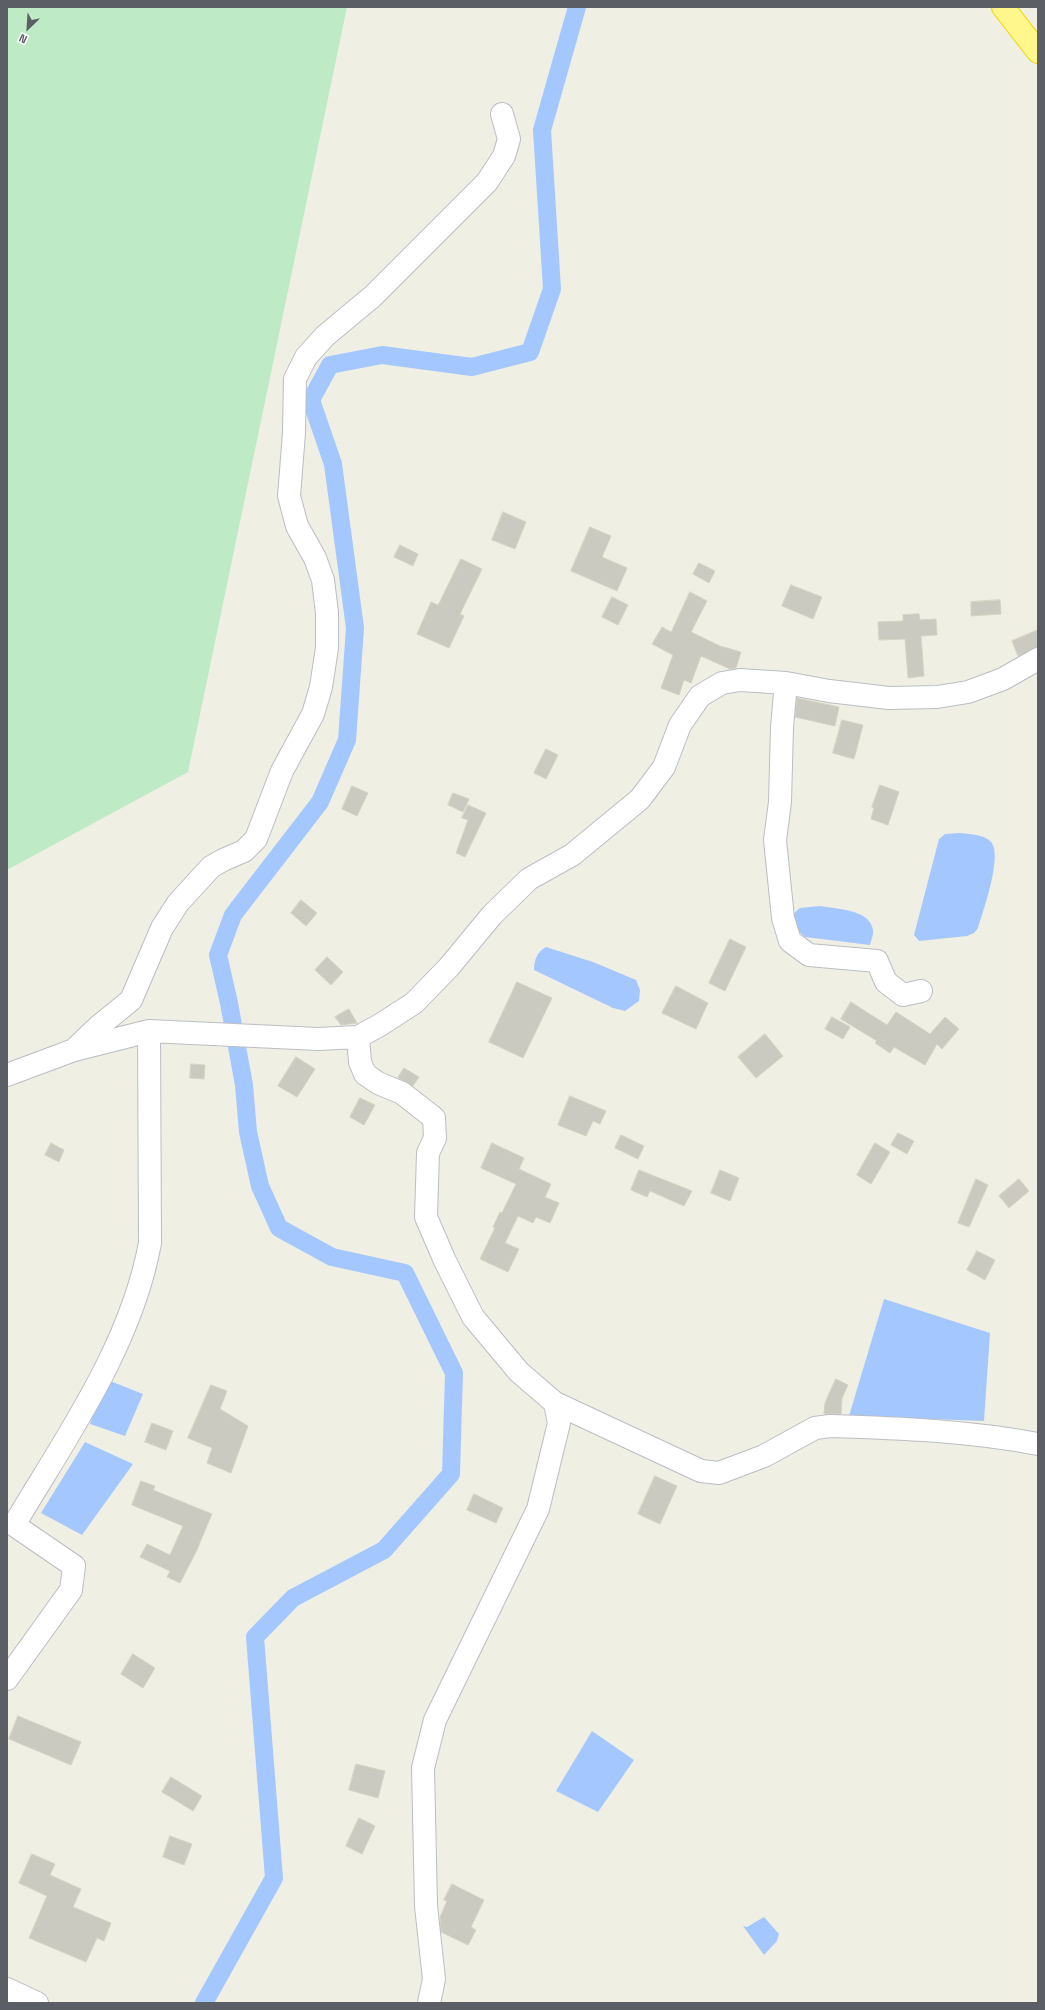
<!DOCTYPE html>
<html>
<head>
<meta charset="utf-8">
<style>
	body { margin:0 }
	#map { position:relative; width:1045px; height:2010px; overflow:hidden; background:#f0efe4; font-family:"Space Grotesk",sans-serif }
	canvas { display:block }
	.frame { position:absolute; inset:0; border:8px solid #5c5e66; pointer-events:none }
	.north { position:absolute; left:8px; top:8px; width:40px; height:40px; -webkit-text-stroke:3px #fff; paint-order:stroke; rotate:205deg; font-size:11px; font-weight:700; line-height:16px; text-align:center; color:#5c5e66 }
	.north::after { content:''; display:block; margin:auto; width:14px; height:18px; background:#5c5e66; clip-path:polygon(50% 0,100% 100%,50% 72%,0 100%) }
</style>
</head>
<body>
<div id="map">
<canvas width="1045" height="2010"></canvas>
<div class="frame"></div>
<div class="north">N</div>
</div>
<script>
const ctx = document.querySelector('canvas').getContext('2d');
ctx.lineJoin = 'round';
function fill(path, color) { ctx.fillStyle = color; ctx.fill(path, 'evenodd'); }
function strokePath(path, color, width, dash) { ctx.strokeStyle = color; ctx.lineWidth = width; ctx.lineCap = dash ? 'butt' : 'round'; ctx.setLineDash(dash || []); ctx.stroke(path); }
const green = new Path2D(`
	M7,7H347L188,772L7,870Z`);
const water = new Path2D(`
	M959,833C969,834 984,834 991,842C1003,855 983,912 978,928L974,933L967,936L919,941L914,935L939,839L945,834Z
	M820,906C836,909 870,909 873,930C874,934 871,941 870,945L805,937L793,926L792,915L800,908Z
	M546,947L593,962L636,980L640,990L639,1001L625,1011L613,1008L534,970C534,960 537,952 546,947Z
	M884,1299L990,1333L984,1421L849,1416Z
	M105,1379L143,1394L125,1436L90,1424Z
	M85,1442L133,1464L82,1535L41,1513Z
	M592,1731L634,1760L598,1812L556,1791Z
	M764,1917L779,1934L777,1941L764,1955L743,1926L747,1927Z`);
const canal = new Path2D(`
	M204,2003L274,1878L255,1637L293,1598L384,1550L451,1474L454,1373L405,1273L332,1257L279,1228L260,1186L248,1132L244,1085L229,1003L218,955L233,915L320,802L347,740L355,628L333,464L311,400L330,365L382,355L472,367L530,352L552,289L542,130L577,7`);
const building = new Path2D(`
	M503,512L526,522L515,549L492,540Z
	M590,527L611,536L602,557L627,568L617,591L571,571Z
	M400,545L418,554L413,566L394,557Z
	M461,559L482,569L460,614L464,616L449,648L417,634L431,602L438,605Z
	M699,563L715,571L709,583L693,574Z
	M791,585L822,597L813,619L782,606Z
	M690,592L707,601L691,632L720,646L741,652L736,668L730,669L701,656L691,683L684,680L679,695L661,688L673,655L652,644L662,627L671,632Z
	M612,597L628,605L618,625L602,617Z
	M1000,600L1001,614L971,616V602Z
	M919,614L920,620L936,619L937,635L921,636L924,676L908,678L905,639L879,640L878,622L903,621V615Z
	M1038,630V647L1018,656L1012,641Z
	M797,698L839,707L835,726L795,717Z
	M842,720L863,725L854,759L833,753Z
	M546,749L558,755L546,779L534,773Z
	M880,785L899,792L888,825L871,819L874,808L872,807Z
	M352,786L368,793L357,816L342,809Z
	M453,793L469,799L463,812L448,805Z
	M468,805L486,813L465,857L456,853L468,820L462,818Z
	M301,900L317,913L306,926L291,913Z
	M730,939L746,947L725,991L709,983Z
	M327,957L343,972L331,985L315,970Z
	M517,982L552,998L523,1058L489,1042Z
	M676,986L708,1003L696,1029L662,1013Z
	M851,1002L887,1025L896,1012L930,1034L945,1017L959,1029L942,1049L937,1044L925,1065L894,1047L890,1053L875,1043L877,1041L841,1019Z
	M349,1009L357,1023L341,1025L335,1017Z
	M832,1017L850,1027L843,1039L825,1029Z
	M765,1034L783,1056L756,1078L738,1057Z
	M296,1057L315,1069L297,1097L278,1086Z
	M191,1064L205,1065L204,1079L190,1078Z
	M404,1068L419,1077L413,1086L398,1078Z
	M570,1096L606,1111L600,1124L593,1121L586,1136L558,1125Z
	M360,1098L375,1105L364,1125L350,1117Z
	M898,1133L914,1141L907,1154L891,1145Z
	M621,1135L644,1146L638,1159L615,1148Z
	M51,1143L64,1150L59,1162L45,1155Z
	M492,1143L524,1158L519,1169L551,1184L545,1197L559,1203L550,1223L536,1217L533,1223L518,1216L505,1243L519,1249L508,1272L480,1259L495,1228L493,1227L500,1212L502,1213L516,1184L481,1168Z
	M875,1143L890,1152L871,1184L857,1175Z
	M639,1170L692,1191L684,1206L650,1191L647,1197L631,1190Z
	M720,1170L739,1178L730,1201L711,1193Z
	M976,1179L988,1185L969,1227L958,1223Z
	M1019,1179L1029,1191L1009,1208L999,1196Z
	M977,1251L995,1260L985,1280L967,1270Z
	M836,1379L848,1385L842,1398L841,1414H824L825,1403Z
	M211,1385L227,1391L220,1409L248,1426L231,1473L207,1463L212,1448L188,1438Z
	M152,1423L173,1431L166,1450L145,1442Z
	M655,1476L677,1486L660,1524L638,1514Z
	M141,1481L155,1486L153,1490L212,1514L196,1552L180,1583L167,1577L170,1571L140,1557L147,1544L170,1555L183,1526L132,1505Z
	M474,1494L503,1508L496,1523L467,1510Z
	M133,1654L155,1668L143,1688L121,1674Z
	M18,1716L81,1742L71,1765L9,1739Z
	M356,1764L385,1771L378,1798L349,1790Z
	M171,1777L202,1796L193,1811L162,1792Z
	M359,1818L375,1826L362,1854L346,1846Z
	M170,1836L192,1844L184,1865L163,1857Z
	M32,1854L55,1864L50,1875L81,1889L73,1907L111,1923L104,1941L97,1938L86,1962L29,1938L47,1896L19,1883Z
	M452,1884L484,1900L471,1927L476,1930L468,1945L441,1932L440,1917L447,1901L444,1900Z`);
const minor = new Path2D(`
	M786,683L782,727L780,802L775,840L783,918L790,941L809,955L877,961L886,982L903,995L921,991
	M358,1037L360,1062L365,1074L378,1083L402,1093L434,1118L435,1138L428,1153L426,1217L445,1261L473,1317L519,1372L555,1403L559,1423L538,1509L435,1720L423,1768L426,1906L434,1979L429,2003
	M75,1049L99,1026L131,1000L162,928L178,903L211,867L223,860L244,851L256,839L282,771L313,714L321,687L327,648V613L323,580L315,558L297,526L289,496L294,433L295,379L306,357L325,336L373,296L487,182L504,156L509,139L502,114
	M7,1075L74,1050L149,1031L318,1039L358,1037L380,1025L414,1003L449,967L492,915L529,879L572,855L640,799L664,767L680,725L700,696L722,683L740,680L786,683L829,691L889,698L937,697L968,692L1003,679L1038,659
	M555,1403L701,1471L719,1473L764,1456L815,1428L830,1426C899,1428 970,1431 1038,1444
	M7,1679L71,1590L74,1566L14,1525C67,1436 131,1346 150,1243L149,1031
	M7,1989L37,2003`);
const highway = new Path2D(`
	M1003,7L1038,52`);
fill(green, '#beeac6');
fill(water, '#a5c7ff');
strokePath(canal, '#a5c7ff', 18);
fill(building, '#cbcac1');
strokePath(building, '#d5d3c1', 1);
strokePath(minor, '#bbbdc4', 24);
strokePath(highway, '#f4d400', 24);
strokePath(minor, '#fff', 22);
strokePath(highway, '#fff78c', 22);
</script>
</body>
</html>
